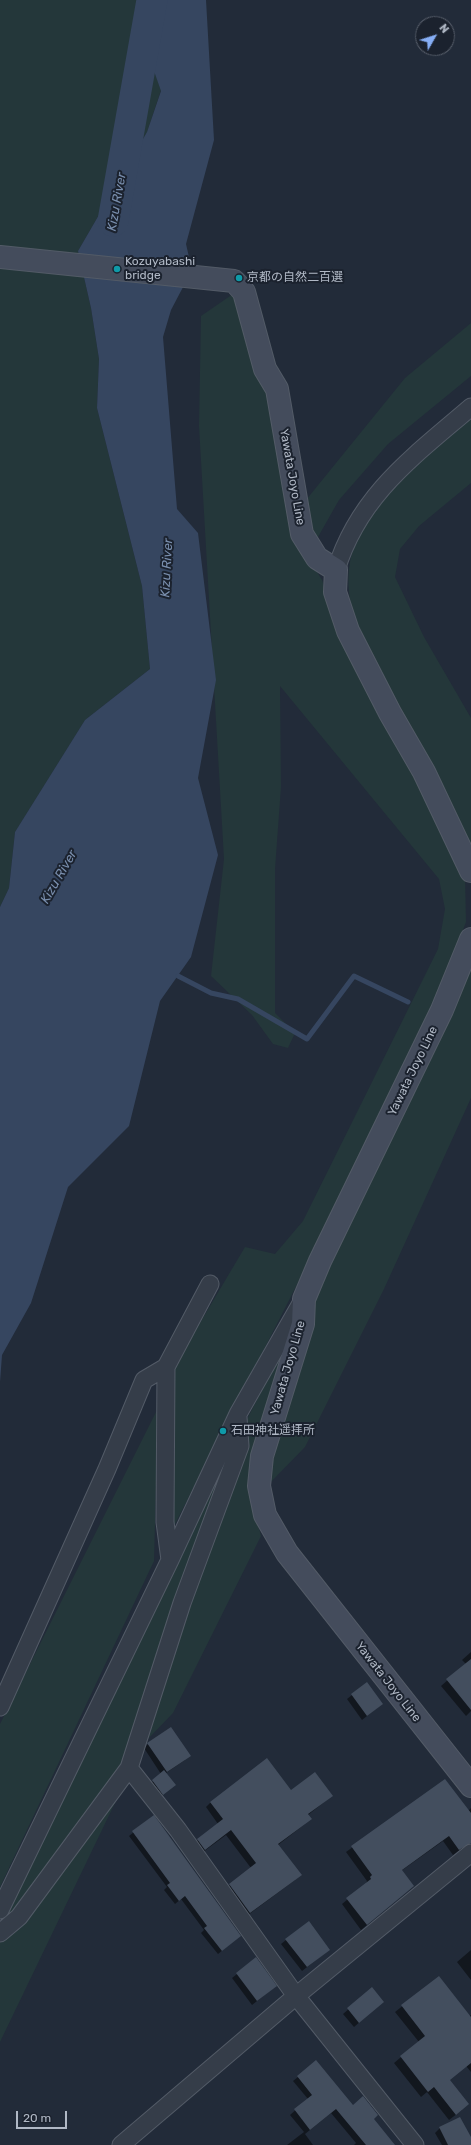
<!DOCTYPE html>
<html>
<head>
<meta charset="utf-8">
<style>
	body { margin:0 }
	#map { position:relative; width:471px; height:2145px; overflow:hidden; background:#222b39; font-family:Rubik,sans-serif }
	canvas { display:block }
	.north { position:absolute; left:415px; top:16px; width:40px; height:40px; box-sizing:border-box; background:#1b222e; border:1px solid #575e6a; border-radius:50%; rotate:51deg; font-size:11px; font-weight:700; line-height:16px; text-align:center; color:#b0b8c5 }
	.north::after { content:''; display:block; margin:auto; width:14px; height:18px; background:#86aef5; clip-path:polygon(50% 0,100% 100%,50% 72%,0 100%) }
	.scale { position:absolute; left:16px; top:2111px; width:51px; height:18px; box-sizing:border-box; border:2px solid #b0b8c5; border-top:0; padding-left:5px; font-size:12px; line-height:14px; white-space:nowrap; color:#b0b8c5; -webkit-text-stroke:3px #1b222e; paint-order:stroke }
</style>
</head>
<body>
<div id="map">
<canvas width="471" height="2145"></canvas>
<div class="north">N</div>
<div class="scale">20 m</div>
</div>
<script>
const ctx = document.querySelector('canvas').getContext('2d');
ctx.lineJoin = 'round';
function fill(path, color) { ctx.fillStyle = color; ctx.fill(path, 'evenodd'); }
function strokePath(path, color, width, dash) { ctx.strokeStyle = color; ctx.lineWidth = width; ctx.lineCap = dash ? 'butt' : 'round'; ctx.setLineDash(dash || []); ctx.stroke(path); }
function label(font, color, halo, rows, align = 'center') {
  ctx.font = font + ' Rubik,"Noto Sans JP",sans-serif'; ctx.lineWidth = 4; ctx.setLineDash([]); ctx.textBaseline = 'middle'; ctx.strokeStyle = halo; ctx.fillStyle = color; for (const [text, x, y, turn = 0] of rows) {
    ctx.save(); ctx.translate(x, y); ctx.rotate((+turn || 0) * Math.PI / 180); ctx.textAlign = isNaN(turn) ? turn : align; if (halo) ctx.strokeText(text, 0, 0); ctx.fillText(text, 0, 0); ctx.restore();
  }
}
const green = new Path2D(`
	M0,0H143L142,37L161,90L147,132L78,251L91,308L99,359L97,408L142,586L150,669L85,720L15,832L9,888L0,907Z
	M233,294L273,392L300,544L322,580L340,633L443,826L465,876L466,922L433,1007L309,1261L171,1532L175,1365L245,1247L275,1254L303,1221L438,949L445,909L439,879L280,686L281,787L275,869V1013L295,1033L288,1048L273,1044L252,1015L211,976L224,859L199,426L201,316Z
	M471,323V376L388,444L339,500L318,537L310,532L306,500L405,378Z
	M471,419V483L419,526L400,549L395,577L424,637L471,718V852L355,623C350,603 346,583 350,562C362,507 430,454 471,419Z
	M471,953V1098L384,1289L305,1447L266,1487L274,1435L326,1262Z
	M290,1336L252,1502L261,1536L173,1713L122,1766L1,1926L229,1454Z
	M158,1408L154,1561L0,1887V1724Z
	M126,1780L0,2042V1938Z`);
const water = new Path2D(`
	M143,0H206L214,140L186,244L192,270L171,310L163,337L177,509L198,533L216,680L198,778L218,855L191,957L160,1001L129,1126L68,1187L31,1303L2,1355L0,1382V907L9,888L15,832L85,720L150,669L142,586L97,408L99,359L91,308L78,251L147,132L161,91L142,37Z`);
const shadow = new Path2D(`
	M471,1652V1711L466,1716L441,1686L466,1664L462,1660Z
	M366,1684L382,1704L362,1720L347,1699Z
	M148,1744L185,1760L166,1773L170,1789L158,1798L148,1786L161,1774L144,1748Z
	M445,1780L468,1811L471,1808V1842L453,1855L443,1841L401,1871L413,1886L361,1930L342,1904L366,1884L367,1881L346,1852Z
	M291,1792L332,1796L308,1815L305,1824L278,1845L295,1880L244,1918L224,1890L251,1868L226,1835L199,1855L192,1845L218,1824L206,1807L211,1802Z
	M153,1817L240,1936L218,1954L201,1933L204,1930L181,1899L175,1904L164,1890L167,1887L129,1836Z
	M286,1940L329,1950L302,1971L281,1944Z
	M471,1950V1980L457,1962Z
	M256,1959L276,1986L252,2005L232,1978Z
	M439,1977L469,2016L471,2015V2072L453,2050L449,2080L462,2110L449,2120L427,2092L421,2097L394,2063L419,2042L395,2012Z
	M372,1989L383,2002L354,2027L343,2014Z
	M298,2077L373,2119L394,2145H354L356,2143L331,2113L305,2134L313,2145H287L304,2132L290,2115L308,2099L293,2081Z
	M440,2128L471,2139V2145H442L435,2133Z`);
const stream = new Path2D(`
	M178,976L211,993L238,999L307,1039L354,976L408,1002`);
const river = new Path2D(`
	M113,221L152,0`);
const building = new Path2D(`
	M471,1659V1710L446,1679Z
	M367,1682L383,1704L367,1716L351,1694Z
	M171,1727L191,1756L167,1772L147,1743Z
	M267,1758L291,1790L315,1772L333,1796L308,1814L312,1819L278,1844L302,1875L250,1913L229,1884L256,1863L231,1830L205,1850L197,1839L223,1819L210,1802Z
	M164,1770L176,1785L163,1795L152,1780Z
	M445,1779L471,1813V1843L459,1850L449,1836L402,1870L414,1886L367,1925L346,1898L371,1879L370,1877L372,1875L351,1846Z
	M154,1815L241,1936L222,1951L204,1928L207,1926L185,1896L179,1901L167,1885L170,1883L132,1831Z
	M309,1921L330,1950L307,1967L285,1939Z
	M256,1957L277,1986L257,2001L236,1973Z
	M439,1976L471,2017V2063L450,2080L469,2104L456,2115L434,2087L428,2092L400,2056L425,2036L401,2005Z
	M372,1987L384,2002L359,2023L347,2008Z
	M316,2060L353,2105L363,2096L378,2115L374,2119L395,2145H366L336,2109L310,2130L294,2109L312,2095L297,2076Z
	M460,2117L471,2137V2145H448L439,2127Z`);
const street = new Path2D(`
	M336,570C359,495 414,456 471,407
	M166,1367L165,1522L170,1560
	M0,1707L107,1469L144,1380L166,1367L210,1284
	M129,1768L178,1830L296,1996L415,2145
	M0,1910L170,1560L238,1414L303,1300
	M0,1933L19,1917L129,1768L182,1603L240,1446L238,1417
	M121,2145L296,1996L471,1853`);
const secondary = new Path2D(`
	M0,257L234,281L244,292L265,369L277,389L302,534L317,558L336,570L335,592L348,631L390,713L424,772L471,871
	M471,939L442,1010L320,1261L304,1299L303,1324L262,1456L259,1486L265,1515L287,1553L471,1786`);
const markers = [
	[117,269,4,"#0f9aa8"],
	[239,278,4,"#0f9aa8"],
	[223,1431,4,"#0f9aa8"]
];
const poiNames = [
	["Kozuyabashi",125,262],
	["bridge",125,276],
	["京都の自然二百選",247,278],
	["石田神社遥拝所",231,1431]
];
const streetNames = [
	["Yawata Joyo Line",292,477,80],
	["Yawata Joyo Line",413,1071,-64],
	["Yawata Joyo Line",288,1368,-74],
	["Yawata Joyo Line",388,1682,52]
];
const waterNames = [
	["Kizu River",117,202,-80],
	["Kizu River",167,568,-87],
	["Kizu River",59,877,-60]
];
fill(green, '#24373a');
fill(water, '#364660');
fill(shadow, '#0007');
strokePath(stream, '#364660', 5);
strokePath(river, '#364660', 31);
fill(building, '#434e5e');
strokePath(street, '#535b67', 19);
strokePath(secondary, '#535b67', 24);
strokePath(street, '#353d49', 17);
strokePath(secondary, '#444c5c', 22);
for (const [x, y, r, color] of markers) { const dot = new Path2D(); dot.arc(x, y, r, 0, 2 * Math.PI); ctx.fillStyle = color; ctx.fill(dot); strokePath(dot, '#1b222e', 1.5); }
label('12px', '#b0b8c5', '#1b222e', poiNames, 'left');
label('12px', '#b0b8c5', '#1b222e', streetNames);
label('italic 13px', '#798ead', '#1b222e', waterNames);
</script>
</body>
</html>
